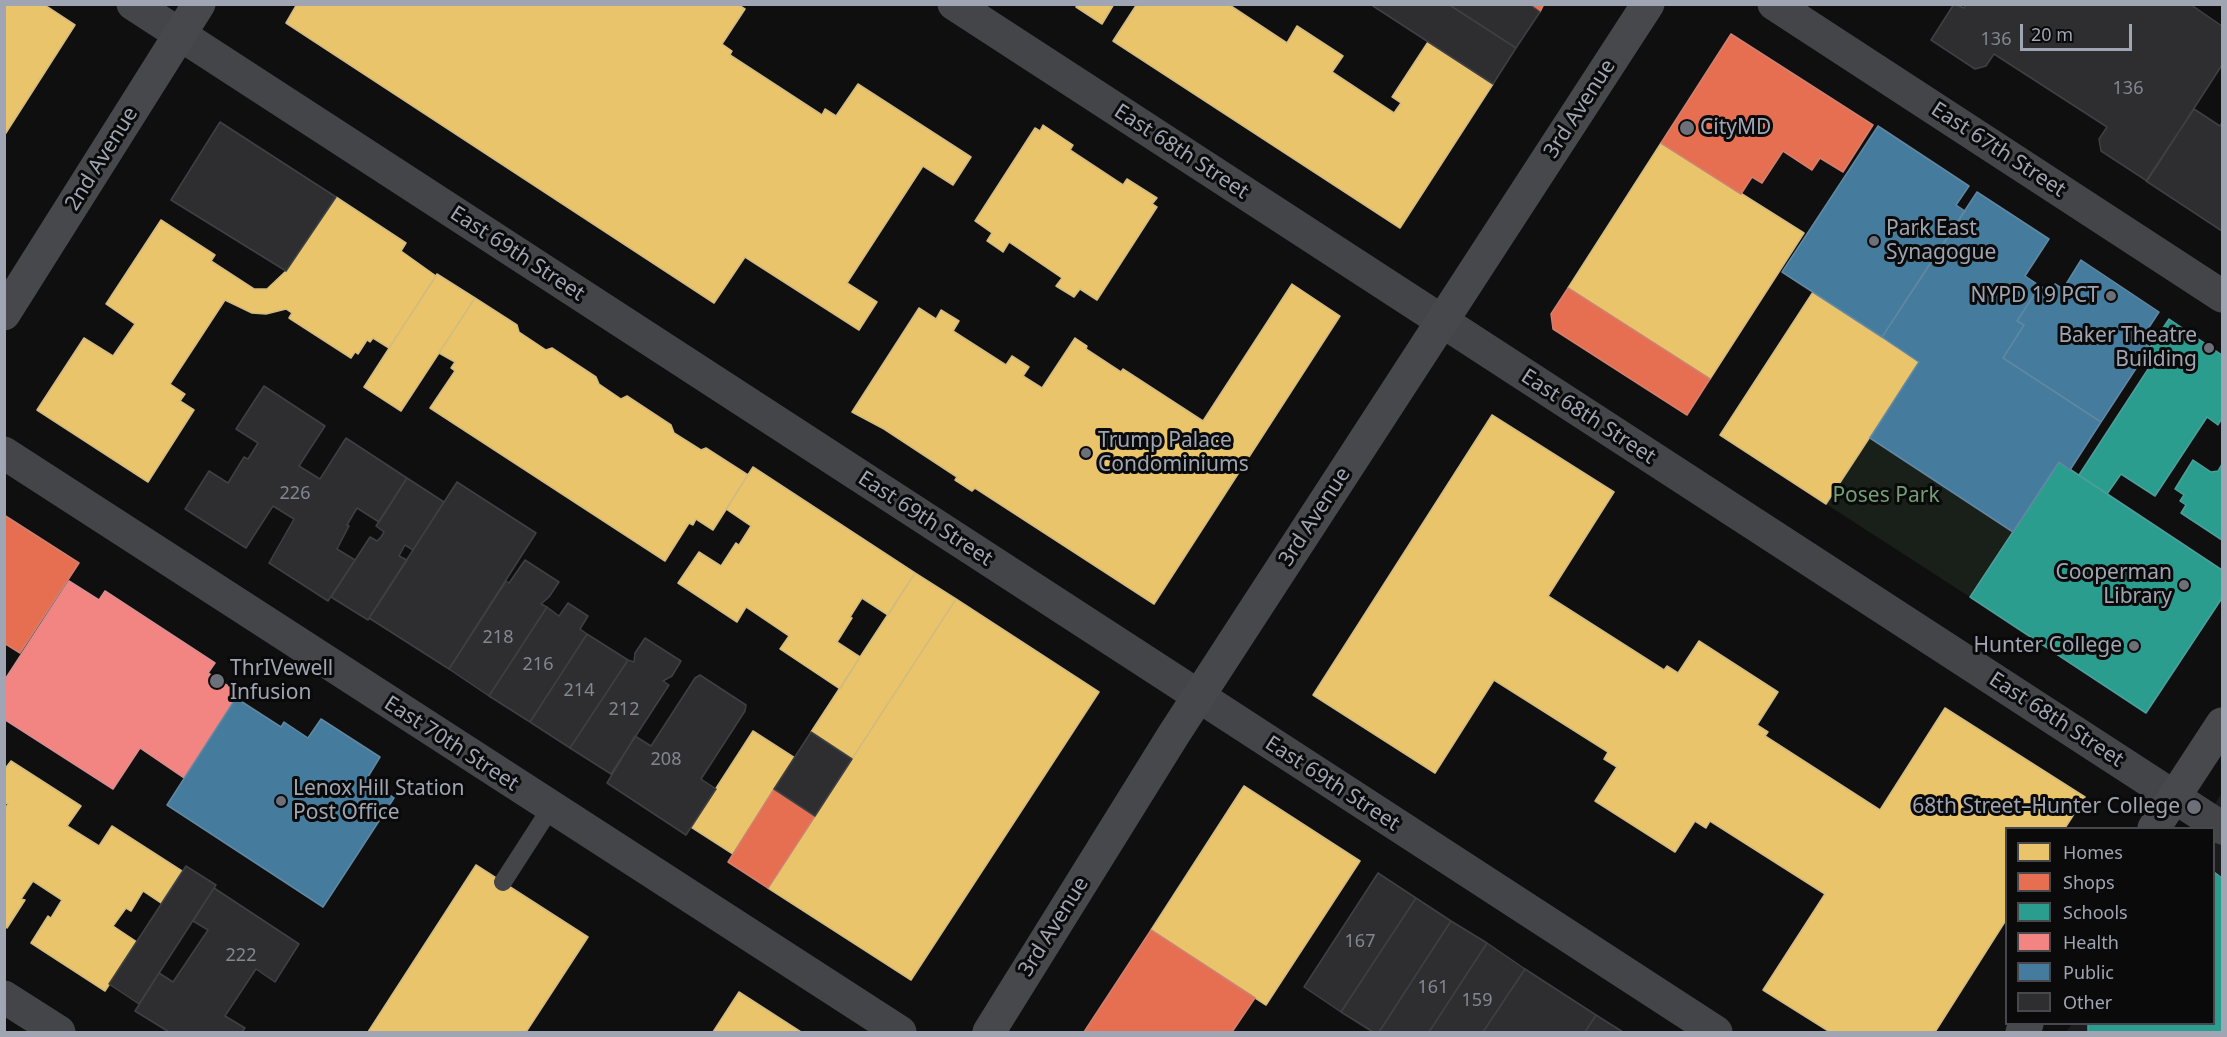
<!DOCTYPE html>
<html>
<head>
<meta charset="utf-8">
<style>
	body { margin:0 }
	#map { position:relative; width:2227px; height:1037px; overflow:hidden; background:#0f0f10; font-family:"Noto Sans",sans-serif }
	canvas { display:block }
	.frame { position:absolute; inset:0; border:6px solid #9fa5b2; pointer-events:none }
	.legend { position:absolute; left:2005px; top:827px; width:210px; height:198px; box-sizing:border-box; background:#0a0a0b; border:2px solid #46484e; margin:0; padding:8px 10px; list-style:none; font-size:18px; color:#9fa5b2 }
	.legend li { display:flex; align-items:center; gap:12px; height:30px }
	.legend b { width:30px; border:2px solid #46484e }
	.scale { position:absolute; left:2020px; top:24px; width:112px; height:27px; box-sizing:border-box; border:3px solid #9fa5b2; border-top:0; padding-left:8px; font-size:18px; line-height:21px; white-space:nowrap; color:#9fa5b2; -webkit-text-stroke:4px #0a0a0b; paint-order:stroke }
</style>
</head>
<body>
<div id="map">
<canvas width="2227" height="1037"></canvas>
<div class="frame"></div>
<ul class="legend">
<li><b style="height:16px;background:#e9c46a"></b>Homes</li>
<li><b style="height:16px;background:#e76f51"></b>Shops</li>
<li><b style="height:16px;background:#2a9d8f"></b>Schools</li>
<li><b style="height:16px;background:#f28482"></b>Health</li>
<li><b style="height:16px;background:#457b9d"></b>Public</li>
<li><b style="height:16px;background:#2e2e30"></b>Other</li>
</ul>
<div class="scale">20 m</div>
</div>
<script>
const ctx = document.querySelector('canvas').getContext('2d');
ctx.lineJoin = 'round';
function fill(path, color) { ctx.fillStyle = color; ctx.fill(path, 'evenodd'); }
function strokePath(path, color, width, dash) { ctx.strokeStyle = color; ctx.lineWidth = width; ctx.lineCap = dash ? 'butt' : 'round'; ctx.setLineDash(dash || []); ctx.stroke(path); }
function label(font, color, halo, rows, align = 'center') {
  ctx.font = font + ' "Noto Sans",sans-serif'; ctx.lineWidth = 6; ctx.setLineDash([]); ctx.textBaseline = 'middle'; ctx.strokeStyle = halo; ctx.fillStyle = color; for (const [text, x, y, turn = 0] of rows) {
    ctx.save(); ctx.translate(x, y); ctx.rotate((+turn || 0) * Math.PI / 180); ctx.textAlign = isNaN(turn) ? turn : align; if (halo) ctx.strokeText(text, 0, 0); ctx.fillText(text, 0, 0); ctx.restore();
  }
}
const built = new Path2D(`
	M2222,793V1032H2066L2072,1024H2214V828H2199Z`);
const green = new Path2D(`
	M1870,438L2013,532L1970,597L1826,504Z`);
const homes = new Path2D(`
	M4,4H43L75,25L4,136Z
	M297,4H737L745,9L722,44L732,51L730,55L822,115L825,109L836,116L858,84L971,157L953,185L923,166L847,283L877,302L859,330L745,257L714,303L286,23Z
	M1077,4H1114L1102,24L1076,7Z
	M1137,4H1232L1231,6L1287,43L1297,26L1343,56L1332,72L1394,113L1401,103L1392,97L1428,42L1493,84L1400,228L1113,41Z
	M1043,125L1073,145L1070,150L1123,185L1127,179L1157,198L1152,204L1157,207L1097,300L1080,289L1074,297L1056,286L1062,278L1009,242L1003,252L987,241L992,233L975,221L1035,128L1040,131Z
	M1661,143L1804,233L1710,379L1568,288Z
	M336,197L406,243L401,251L436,276L389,348L373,338L370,342L367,340L358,354L355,352L351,358L289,318L292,313L286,309L266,314L252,313L225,300L170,384L185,394L180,401L194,410L148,482L37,410L84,338L113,356L135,324L106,304L161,220L215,255L211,261L254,289H267L286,271Z
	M437,274L475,298L401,411L364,387Z
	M1292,284L1340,316L1154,604L975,488L972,491L955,480L957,477L884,429L852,412L919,308L936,319L941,310L959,321L953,331L1006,365L1012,356L1029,367L1023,376L1042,388L1075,338L1087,346L1086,349L1121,372L1123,369L1203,421Z
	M1813,292L1919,362L1826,504L1720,435Z
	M475,298L517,325L519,332L546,350L552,348L596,377L599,384L621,399L627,396L671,425L674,433L701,450L706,448L748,475L713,530L696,519L693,525L689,523L665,561L430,408L455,371L451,368L455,362L439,353Z
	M1492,415L1614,492L1548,596L1664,670L1667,666L1678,673L1699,641L1778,692L1757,725L1768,732L1765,736L1880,810L1945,708L2085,797L2065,828H2006V920L1935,1032H1830L1763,990L1825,894L1710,821L1706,828L1695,821L1675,852L1595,801L1617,767L1604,759L1608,752L1494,680L1435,773L1313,695Z
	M753,467L915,573L888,615L862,598L850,617L852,618L837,642L860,657L840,689L780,649L789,636L746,607L737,622L678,583L699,552L721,566L736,543L739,545L751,526L726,509Z
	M915,573L956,599L852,759L811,732Z
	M956,599L1099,692L911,980L768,888Z
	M753,731L795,758L733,854L691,827Z
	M11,761L81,806L67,826L99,846L112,826L182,871L161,903L143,891L131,911L126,908L113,926L137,942L105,991L31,943L48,916L51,918L62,900L33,881L21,899L25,900L7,928L4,926V810L8,804L4,802V770Z
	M1244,786L1360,861L1266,1005L1151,930Z
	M476,865L588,937L526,1032H368Z
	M739,992L801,1032H713Z`);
const shops = new Path2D(`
	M1529,4H1544L1540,12Z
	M1731,34L1873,125L1843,172L1820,158L1812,170L1783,151L1762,183L1752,177L1741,194L1661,143Z
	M1568,288L1710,379L1687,415L1553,329L1551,314Z
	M4,515L79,563L20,653L4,643Z
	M774,789L815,816L768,888L728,862Z
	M1151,930L1255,998L1232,1032H1084Z`);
const schools = new Path2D(`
	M2169,319L2222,355V418L2218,425L2207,417L2155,496L2121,474L2107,494L2079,475L2154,360L2145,355Z
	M2193,460L2211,472L2218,471L2222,464V540L2181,513L2186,505L2180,501L2184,495L2175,489Z
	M2059,462L2222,570V598L2146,713L1970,597Z
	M2214,872L2222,878V1032H2088V1024H2214Z`);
const health = new Path2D(`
	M69,581L99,600L105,591L215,663L208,673L239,693L184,778L140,748L113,789L4,719V681Z`);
const public = new Path2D(`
	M1878,126L1969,186L1956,205L1965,211L1882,337L1782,272Z
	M1977,192L2049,239L2025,276L2040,286L2017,321L2024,325L2003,358L2101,422L2070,470L2059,462L2013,532L1870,438L1919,362L1882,337Z
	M2081,260L2159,312L2140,341L2150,347L2101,422L2003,358L2024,325L2017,321L2040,286L2050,292L2055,284L2063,289Z
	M236,698L281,727L284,722L308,738L321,719L380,757L366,780L394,798L323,907L167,805Z`);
const building = new Path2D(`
	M1374,4H1448L1516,48L1493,84L1373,6Z
	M1448,4H1529L1540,12L1516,48Z
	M1954,4L1964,8L1966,4H2190L2222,26V65L2147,181L2101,151L2099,139L2107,127L1994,54L1986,66L1975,69L1931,40Z
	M2194,109L2220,126L2222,122V231L2146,181Z
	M220,122L336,197L286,271L171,200Z
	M264,386L325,426L299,466L320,479L346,438L407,478L379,522L357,508L347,525L349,526L337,549L355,560L328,601L269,563L294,519L273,506L246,548L185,509L209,471L228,483L244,457L248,459L258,443L236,429Z
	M407,478L444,502L413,550L405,545L399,556L407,560L368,620L331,597L370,537L377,541L381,537L384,532L376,526Z
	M457,482L536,533L449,669L369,618Z
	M525,560L559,582L549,597L541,604L547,607L489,696L449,669L506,581L509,583Z
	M568,603L588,616L580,629L587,634L530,722L489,696L547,607L559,616Z
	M587,634L628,660L570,748L530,722Z
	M645,638L681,661L672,676L663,681L669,685L611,774L570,748L628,660L634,662L635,653Z
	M700,675L746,705L745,711L701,779L716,789L686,835L607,783L635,736L651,746L695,678Z
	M811,732L852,759L815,816L774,789Z
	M186,866L216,885L139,1004L109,984Z
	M1378,873L1416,898L1341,1012L1304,987Z
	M214,888L299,944L275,982L256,969L225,1016L245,1028L242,1032H169L135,1011L159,973L173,982L208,930L193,921Z
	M1416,898L1451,921L1379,1032H1373L1341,1012Z
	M1451,921L1487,943L1429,1032H1379Z
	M1487,943L1525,969L1483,1032H1429Z
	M1525,969L1596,1015L1585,1032H1483Z
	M1596,1015L1623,1032H1585Z`);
const lane = new Path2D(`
	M503,882L550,809`);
const street = new Path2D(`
	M133,4L1716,1032
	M954,4L2222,828
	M1774,4L2222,296
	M4,453L900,1032
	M4,997L59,1032`);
const secondary = new Path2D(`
	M2154,828L2222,724
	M2022,1032L2027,1024`);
const primary = new Path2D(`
	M4,314L199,4
	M989,1032L1174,734L1648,4`);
const markers = [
	[1687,128,8,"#6d7079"],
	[1874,241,6,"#6d7079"],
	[2111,296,6,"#6d7079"],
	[2209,348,6,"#6d7079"],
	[1086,453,6,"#6d7079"],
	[2184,585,6,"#6d7079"],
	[2134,646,6,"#6d7079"],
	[217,681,8,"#6d7079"],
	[281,801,6,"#6d7079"],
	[2194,807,8,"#6d7079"]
];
const numberNames = [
	["136",1996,40],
	["136",2128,89],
	["226",295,494],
	["218",498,638],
	["216",538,665],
	["214",579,691],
	["212",624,710],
	["208",666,760],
	["167",1360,942],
	["222",241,956],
	["161",1433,988],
	["159",1477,1001]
];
const streetNames = [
	["3rd Avenue",1580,109,-57],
	["East 67th Street",1998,150,33],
	["East 68th Street",1181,152,33],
	["2nd Avenue",102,159,-58],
	["East 69th Street",517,254,33],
	["East 68th Street",1588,417,33],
	["3rd Avenue",1315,517,-57],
	["East 69th Street",925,519,33],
	["East 68th Street",2056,720,33],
	["East 70th Street",451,744,33],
	["East 69th Street",1332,784,33],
	["3rd Avenue",1054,927,-58]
];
const poiNames = [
	["CityMD",1700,128],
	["Park East",1886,229],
	["Synagogue",1886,253],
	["NYPD 19 PCT",2099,296,"right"],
	["Baker Theatre",2197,336,"right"],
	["Building",2197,360,"right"],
	["Trump Palace",1098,441],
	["Condominiums",1098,465],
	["Cooperman",2172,573,"right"],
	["Library",2172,597,"right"],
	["Hunter College",2122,646,"right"],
	["ThrIVewell",230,669],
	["Infusion",230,693],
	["Lenox Hill Station",293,789],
	["Post Office",293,813],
	["68th Street–Hunter College",2180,807,"right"]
];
const parkNames = [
	["Poses Park",1886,496]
];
fill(built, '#1c1c1e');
fill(green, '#19201a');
fill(homes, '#e9c46a');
strokePath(homes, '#d3bb80', 1.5);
fill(shops, '#e76f51');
strokePath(shops, '#d17f6e', 1.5);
fill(schools, '#2a9d8f');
strokePath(schools, '#4d9f9a', 1.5);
fill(health, '#f28482');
strokePath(health, '#d98e90', 1.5);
fill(public, '#457b9d');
strokePath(public, '#6088a3', 1.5);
fill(building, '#2e2e30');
strokePath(building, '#3e4044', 1.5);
strokePath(lane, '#444549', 18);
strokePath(street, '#444549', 33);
strokePath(secondary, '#48494d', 33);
strokePath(primary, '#46484b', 33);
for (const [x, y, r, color] of markers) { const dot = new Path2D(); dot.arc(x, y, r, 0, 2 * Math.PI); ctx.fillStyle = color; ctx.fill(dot); strokePath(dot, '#0a0a0b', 2); }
label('18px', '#838792', null, numberNames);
label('21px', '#9fa5b2', '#0a0a0b', streetNames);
label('21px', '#9fa5b2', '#0a0a0b', poiNames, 'left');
label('21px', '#749f76', '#0a0a0b', parkNames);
</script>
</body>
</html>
